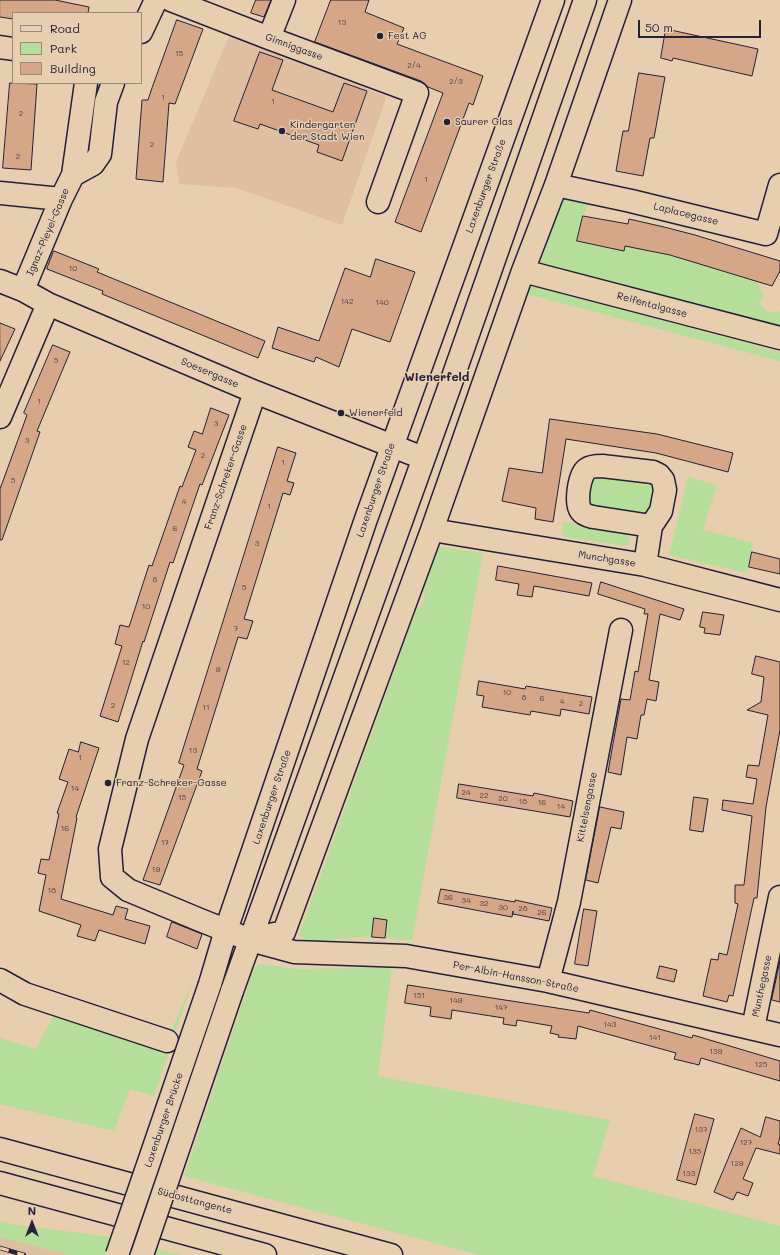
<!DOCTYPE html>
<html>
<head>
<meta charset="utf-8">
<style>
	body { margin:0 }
	#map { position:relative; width:780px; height:1255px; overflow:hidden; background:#e7ceaf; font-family:Mali,sans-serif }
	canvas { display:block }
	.legend { position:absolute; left:12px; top:12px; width:130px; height:72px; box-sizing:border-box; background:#e7ceaf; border:1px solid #988981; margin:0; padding:5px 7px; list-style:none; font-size:12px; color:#22223b }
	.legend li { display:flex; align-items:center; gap:8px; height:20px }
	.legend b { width:20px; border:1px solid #988981 }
	.north { position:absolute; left:12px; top:1203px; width:40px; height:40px; -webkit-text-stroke:3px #e7ceaf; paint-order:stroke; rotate:0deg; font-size:11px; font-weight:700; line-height:16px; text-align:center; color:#22223b }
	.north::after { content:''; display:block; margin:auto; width:14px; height:18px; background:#22223b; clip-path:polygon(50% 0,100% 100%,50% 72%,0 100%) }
	.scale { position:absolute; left:638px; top:20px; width:123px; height:18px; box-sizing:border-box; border:2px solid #22223b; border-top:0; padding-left:5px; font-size:12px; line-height:14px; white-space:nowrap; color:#22223b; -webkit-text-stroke:3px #e7ceaf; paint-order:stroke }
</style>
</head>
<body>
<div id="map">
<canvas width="780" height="1255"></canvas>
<ul class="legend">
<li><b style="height:5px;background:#e7ceaf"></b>Road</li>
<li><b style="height:11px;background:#b5de9a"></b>Park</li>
<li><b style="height:11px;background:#d5a687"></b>Building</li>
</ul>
<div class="north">N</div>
<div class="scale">50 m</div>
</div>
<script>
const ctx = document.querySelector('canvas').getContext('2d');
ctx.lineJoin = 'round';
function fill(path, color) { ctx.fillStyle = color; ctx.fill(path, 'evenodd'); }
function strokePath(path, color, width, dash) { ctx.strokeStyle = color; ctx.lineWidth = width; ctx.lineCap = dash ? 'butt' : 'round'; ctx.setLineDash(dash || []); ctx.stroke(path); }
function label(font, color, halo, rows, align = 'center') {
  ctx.font = font + ' Mali,sans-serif'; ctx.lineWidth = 3; ctx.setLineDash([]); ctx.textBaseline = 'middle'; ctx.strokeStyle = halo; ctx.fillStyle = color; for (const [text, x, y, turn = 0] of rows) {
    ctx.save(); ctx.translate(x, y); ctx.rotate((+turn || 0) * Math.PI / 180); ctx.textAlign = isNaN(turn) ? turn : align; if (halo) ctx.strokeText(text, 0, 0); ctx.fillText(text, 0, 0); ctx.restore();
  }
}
const built = new Path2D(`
	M230,34L385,96V101L342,225L236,188L179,184L176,162Z
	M0,1237L69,1255H0Z`);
const green = new Path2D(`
	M562,196L590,202L583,215L578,241L624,251L625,246L670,255L757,281L763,295L759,303L768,312L778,313L780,309V331L539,268Z
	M531,285L780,352V361L527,294Z
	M594,475L642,481L650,484L656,490C654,503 655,509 642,514L590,506L587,502L588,480Z
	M688,477L717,485L703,530L753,543L747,573L669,555Z
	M563,522L626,531L629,536L628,546L565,537L562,532Z
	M439,547L483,553L412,940L363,937L309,942L299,935L417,608H421L425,594L422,592Z
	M261,964L300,969L392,967L378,1076L610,1120L593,1176L780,1226V1255H479L184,1176L254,968Z
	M193,980L154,1096L130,1089L114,1131L0,1104V1038L36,1049L59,1005L167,1041Z
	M0,1221L17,1225L112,1237L180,1255H69L0,1237Z`);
const building = new Path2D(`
	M0,0H55L89,7L88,13H13V19L0,17Z
	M256,0H271L264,17L251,13Z
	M331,0H369L365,12L404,28L397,44L483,76L473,105L469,103L421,232L395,222L443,93L428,87L421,81L315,42Z
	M177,20L203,29L175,104L169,103L163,182L136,179L142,100H148L152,88Z
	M666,29L758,49L752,76L673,58L672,61L661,58Z
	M260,52L283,60L272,90L333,112L344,83L367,91L342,161L317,152L319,145L260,124L258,129L234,121Z
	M639,73L665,77L654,138H650L643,176L616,171L623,131H628Z
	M10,83L37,84L31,170L3,168Z
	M583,216L628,224L629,219L664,227L695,235L780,261V271L772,286L670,255L625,246L624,251L577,241Z
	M54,251L99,269L97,272L265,341L258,358L102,294L103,291L47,269Z
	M376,259L415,272L390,342L352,329L339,367L316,357L314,362L272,348L278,327L319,341L345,268L370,277Z
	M0,323L15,329L0,361Z
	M53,345L70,352L37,431L40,432L2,540H0V489L27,415L24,413Z
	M211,408L229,415L202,485L200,484L173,563L170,562L144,642L143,641L118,722L100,716L122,646L115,644L120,625L129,627L149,565L152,566L180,486L182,487L196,450L188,447L194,431L202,434Z
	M550,419L657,434L733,453L728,472L656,453L566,439L553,522L535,519L536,508L502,501L509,468L542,473Z
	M278,447L296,453L287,481L294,483L290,495L283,493L244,619L253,621L247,639L238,637L197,769L202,771L160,885L143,880L184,765L179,763Z
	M752,552L780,559V574L749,567Z
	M498,566L592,583L589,596L534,586L532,597L517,595L519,584L496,580Z
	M601,582L684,609L680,620L660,614L649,680L659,682L656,701L647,699L644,715H641L637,739L627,737L621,775L608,772L621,699L630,700L635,671L638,672L648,614H644L645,609L598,594Z
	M703,612L724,615L720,635L704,633L705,628L700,627Z
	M756,656L780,662V730L766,807L757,898H754L733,996L729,995L727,1002L703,996L711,959L718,960L719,953L727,955L738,904L735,903V885H744L752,816L722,810L723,800L753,804L757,779L746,777L748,765L759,766L768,715L747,710L761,702L764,677L752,674Z
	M479,681L525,689L526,686L592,697L589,714L561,709L560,716L531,711L530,715L482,707L484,696L477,695Z
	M81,742L99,748L76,817L77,818L61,899L113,915L116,906L128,909L125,919L150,926L145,944L99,930L95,941L77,936L81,925L39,911L46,875L38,873L41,859L49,860L59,814L57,813L68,782L59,779L69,749L78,752Z
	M459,784L533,796L534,793L573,801L570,817L457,798Z
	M694,797L708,799L703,832L690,830Z
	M600,807L624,812L621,829L611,827L598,883L586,880Z
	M441,889L515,902V900L552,908L549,921L513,914V911L512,917L438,903Z
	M584,909L597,911L588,966L575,964Z
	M374,918L387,920L385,938L372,937Z
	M172,922L202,934L197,949L167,937Z
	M780,961V1002L772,1000Z
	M660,966L677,970L674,982L657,978Z
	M408,985L589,1013L590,1010L692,1038L693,1035L780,1061V1081L701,1058L699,1065L674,1059L676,1053L578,1026L576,1039L558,1037L559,1035L550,1033L552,1026L517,1020L516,1026L503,1024L504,1018L452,1010L451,1019L430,1016L431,1007L405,1003Z
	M695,1114L714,1119L696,1185L677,1180Z
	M766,1117L780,1121V1137L778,1144L780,1145V1154L756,1148L743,1179L753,1183L748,1196L737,1192L733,1200L714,1192L741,1128L760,1137Z`);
const minor = new Path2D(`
	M171,0L269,38L417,93L378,202
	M141,32L156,0
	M269,38L284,0
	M0,47L13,49
	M86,83L73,175L93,164L100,154L106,102L113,83
	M556,185L631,201L766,234L780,185
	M0,193L61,199
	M523,271L780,338
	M0,281L23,290L48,304L255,392L423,458
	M23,290L61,199L73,175
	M255,392L137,739L110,849L112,877L128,890L200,920L250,940L294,952L406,956L548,981L780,1035
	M0,417L48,304
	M432,530L645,565L780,600
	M645,565L651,526L661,511L665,490L663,480L659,475L653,472L602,466C597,466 591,466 587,469C579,474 575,504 581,511C584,515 589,516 593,517L651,526
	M251,939L284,932L432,530L523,271L556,185L620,0
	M0,980L25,994L167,1041
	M548,981L569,902L621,630
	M753,1028L780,897`);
const major = new Path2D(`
	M210,984L226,930L366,519L553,0
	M232,991L453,377L585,0`);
const highway = new Path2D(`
	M0,1149L391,1255
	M0,1183L265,1255`);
const rail = new Path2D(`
	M0,1248L24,1255`);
const majorBridge = new Path2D(`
	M117,1255L210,984
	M142,1255L232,991`);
const markers = [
	[380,36,4,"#22223b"],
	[447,122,4,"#22223b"],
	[282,131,4,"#22223b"],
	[341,413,4,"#22223b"],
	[108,783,4,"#22223b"]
];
const numberNames = [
	["13",342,23],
	["15",179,54],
	["2/4",414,66],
	["2/3",456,82],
	["1",163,98],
	["1",273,102],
	["2",21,114],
	["2",152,145],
	["2",18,157],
	["1",426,180],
	["10",73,269],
	["142",347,302],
	["140",382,303],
	["5",56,361],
	["1",39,402],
	["3",216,424],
	["3",27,441],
	["2",203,456],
	["1",283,463],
	["5",13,481],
	["4",184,502],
	["1",269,507],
	["6",175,529],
	["3",257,544],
	["8",155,580],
	["5",244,588],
	["10",146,607],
	["7",236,629],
	["12",126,663],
	["9",218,670],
	["10",507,693],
	["8",524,698],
	["6",542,699],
	["4",562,702],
	["2",581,704],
	["2",113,706],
	["11",206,708],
	["13",193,751],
	["1",80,758],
	["14",75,789],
	["24",466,793],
	["22",484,796],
	["15",182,798],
	["20",503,799],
	["18",523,802],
	["16",542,803],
	["14",561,807],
	["16",65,829],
	["17",165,843],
	["19",156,870],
	["18",52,891],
	["36",448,898],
	["34",466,901],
	["32",484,904],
	["30",503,908],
	["28",523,909],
	["26",542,913],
	["151",419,996],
	["149",456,1001],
	["147",501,1008],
	["143",610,1025],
	["141",655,1038],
	["139",716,1052],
	["125",761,1065],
	["137",701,1130],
	["127",746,1143],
	["135",695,1152],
	["129",737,1164],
	["133",689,1174]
];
const poiNames = [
	["Fest AG",388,36],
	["Saurer Glas",455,122],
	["Kindergarten",290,125],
	["der Stadt Wien",290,137],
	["Wienerfeld",349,413],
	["Franz-Schreker-Gasse",116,783]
];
const streetNames = [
	["Gimniggasse",294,47,20],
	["Laxenburger Straße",486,186,-70],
	["Laplacegasse",686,214,14],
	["Ignaz-Pleyel-Gasse",48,232,-67],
	["Reifentalgasse",652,305,15],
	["Soesergasse",210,373,23],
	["Franz-Schreker-Gasse",226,477,-71],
	["Laxenburger Straße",376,490,-71],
	["Munchgasse",607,559,9],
	["Laxenburger Straße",272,797,-71],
	["Kittelsengasse",587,807,-79],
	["Per-Albin-Hansson-Straße",516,977,11],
	["Munthegasse",762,986,-78],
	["Laxenburger Brücke",164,1120,-71],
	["Südosttangente",195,1201,15]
];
const quarterNames = [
	["Wienerfeld",437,377]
];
fill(built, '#debfa1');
fill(green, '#b5de9a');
fill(building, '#d5a687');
strokePath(building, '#22223b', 1);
strokePath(minor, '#22223b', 25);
strokePath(major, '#22223b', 25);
strokePath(highway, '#22223b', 25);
strokePath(minor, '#e7ceaf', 22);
strokePath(major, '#e7ceaf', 22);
strokePath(highway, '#e7ceaf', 22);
strokePath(rail, '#22223b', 4.5);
strokePath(rail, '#e7ceaf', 3, [9]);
strokePath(majorBridge, '#22223b', 25, []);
strokePath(majorBridge, '#e7ceaf', 22);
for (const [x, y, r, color] of markers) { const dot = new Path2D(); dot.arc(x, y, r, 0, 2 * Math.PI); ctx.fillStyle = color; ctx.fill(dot); strokePath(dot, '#e7ceaf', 1.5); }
label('8px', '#4f434e', null, numberNames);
label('10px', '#22223b', '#e7ceaf', poiNames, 'left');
label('10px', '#22223b', '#e7ceaf', streetNames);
label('bold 12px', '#22223b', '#e7ceaf', quarterNames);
</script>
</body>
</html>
